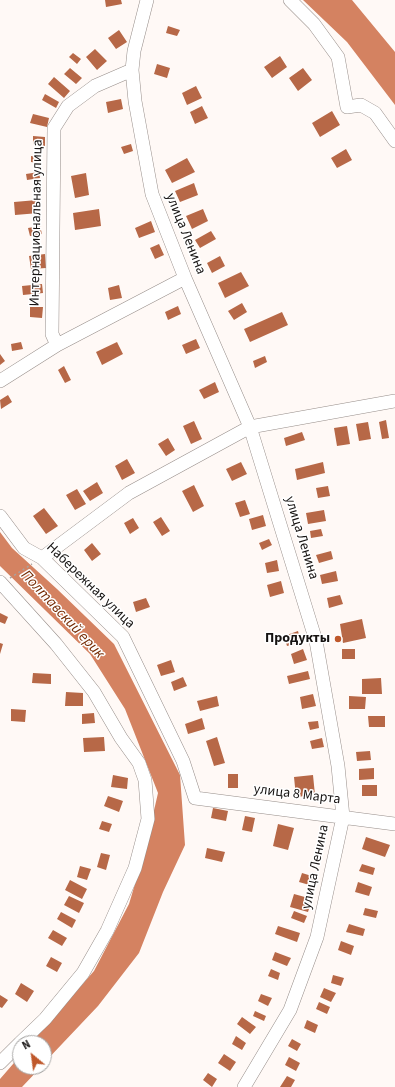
<!DOCTYPE html>
<html>
<head>
<meta charset="utf-8">
<style>
	body { margin:0 }
	#map { position:relative; width:395px; height:1087px; overflow:hidden; background:#fff9f6; font-family:"Source Sans 3",sans-serif }
	canvas { display:block }
	.north { position:absolute; left:12px; top:1035px; width:40px; height:40px; box-sizing:border-box; background:#fff; border:1px solid #a2a1a0; border-radius:50%; rotate:331deg; font-size:11px; font-weight:700; line-height:16px; text-align:center; color:#161312 }
	.north::after { content:''; display:block; margin:auto; width:14px; height:18px; background:#bf582b; clip-path:polygon(50% 0,100% 100%,50% 72%,0 100%) }
</style>
</head>
<body>
<div id="map">
<canvas width="395" height="1087"></canvas>
<div class="north">N</div>
</div>
<script>
const ctx = document.querySelector('canvas').getContext('2d');
ctx.lineJoin = 'round';
function fill(path, color) { ctx.fillStyle = color; ctx.fill(path, 'evenodd'); }
function strokePath(path, color, width, dash) { ctx.strokeStyle = color; ctx.lineWidth = width; ctx.lineCap = dash ? 'butt' : 'round'; ctx.setLineDash(dash || []); ctx.stroke(path); }
function label(font, color, halo, rows, align = 'center') {
  ctx.font = font + ' "Source Sans 3",sans-serif'; ctx.lineWidth = 3; ctx.setLineDash([]); ctx.textBaseline = 'middle'; ctx.strokeStyle = halo; ctx.fillStyle = color; for (const [text, x, y, turn = 0] of rows) {
    ctx.save(); ctx.translate(x, y); ctx.rotate((+turn || 0) * Math.PI / 180); ctx.textAlign = isNaN(turn) ? turn : align; if (halo) ctx.strokeText(text, 0, 0); ctx.fillText(text, 0, 0); ctx.restore();
  }
}
const water = new Path2D(`
	M303,0H352L395,52V105L347,42Z
	M0,532L12,548L57,589L114,644L180,775L185,845L163,892L139,953L98,1006L44,1063V1043H31L94,971L129,904L144,854L158,793L125,709L90,654L0,566Z
	M20,1056V1067H41L22,1087H0V1079Z`);
const building = new Path2D(`
	M105,0H121L122,4L106,7Z
	M168,26L180,30L177,36L166,33Z
	M119,30L127,42L116,49L108,38Z
	M95,49L107,61L97,70L86,57Z
	M73,53L81,59L77,64L69,57Z
	M280,56L287,67L272,78L264,67Z
	M157,64L170,68L167,78L154,74Z
	M70,68L82,78L76,84L64,74Z
	M303,68L312,80L298,91L289,78Z
	M54,77L70,91L64,98L48,84Z
	M196,86L202,98L187,105L182,93Z
	M45,94L59,102L56,108L42,100Z
	M121,99L123,109L108,113L106,102Z
	M202,106L208,118L195,124L190,112Z
	M332,111L340,125L320,137L312,123Z
	M33,114L49,118L47,127L30,123Z
	M33,136L45,137V146L33,144Z
	M131,144L133,151L124,154L121,147Z
	M346,149L352,160L337,168L331,158Z
	M31,156L40,157L39,163L31,162Z
	M187,158L195,172L172,183L165,170Z
	M39,172L40,178L27,180L26,174Z
	M86,173L89,195L75,198L71,176Z
	M194,183L198,195L180,202L175,191Z
	M37,200L39,213L15,215L14,202Z
	M99,209L101,226L75,230L73,213Z
	M203,209L208,221L192,229L186,216Z
	M151,221L155,232L139,238L135,228Z
	M40,226L42,234L30,236L28,228Z
	M211,231L216,239L200,248L195,240Z
	M159,244L164,255L155,259L150,248Z
	M45,254L46,268L31,269L29,256Z
	M220,256L225,266L212,273L207,263Z
	M241,272L249,286L225,298L218,283Z
	M42,284L43,293L23,295L22,286Z
	M119,285L122,298L110,300L108,288Z
	M242,303L247,312L234,320L228,311Z
	M178,306L181,314L168,320L165,312Z
	M30,307H43L42,318L30,317Z
	M282,312L288,325L250,342L244,329Z
	M196,339L200,348L186,354L182,345Z
	M21,342L23,349L12,351L11,344Z
	M117,342L123,354L102,365L96,352Z
	M0,354L5,361L0,365Z
	M265,356L267,362L255,368L253,361Z
	M64,366L71,380L65,383L58,370Z
	M215,382L219,392L204,399L199,390Z
	M8,395L12,402L1,409L0,400Z
	M386,420L389,438L382,439L379,422Z
	M194,421L202,439L191,444L183,426Z
	M368,422L371,439L359,441L356,424Z
	M347,426L350,444L337,446L334,428Z
	M302,432L305,440L286,446L284,438Z
	M168,438L175,450L166,456L158,444Z
	M127,459L135,473L122,480L115,466Z
	M241,462L247,474L232,481L226,469Z
	M323,462L325,473L297,480L295,469Z
	M97,482L103,493L90,501L83,491Z
	M194,485L204,506L193,512L182,491Z
	M328,486L330,496L318,498L316,488Z
	M77,489L86,504L75,510L66,495Z
	M245,500L250,514L240,517L235,503Z
	M44,508L58,526L46,534L33,516Z
	M324,510L326,521L308,524L306,513Z
	M263,515L266,526L252,530L249,519Z
	M161,517L170,531L162,536L153,522Z
	M133,518L139,528L130,534L124,523Z
	M321,529L323,536L311,538L310,531Z
	M269,539L272,545L262,550L259,543Z
	M92,543L101,554L92,561L84,550Z
	M331,551L333,559L319,563L316,555Z
	M277,560L279,571L267,573L265,563Z
	M336,571L338,581L322,584L320,575Z
	M281,581L284,593L270,597L267,585Z
	M340,595L343,604L329,608L327,598Z
	M146,598L150,607L136,612L133,602Z
	M0,613L8,617L5,624L0,622Z
	M362,619L366,638L343,643L340,624Z
	M298,631L301,642L287,646L284,636Z
	M0,643L3,644L0,654Z
	M303,649L307,660L294,664L291,654Z
	M342,649H355V659H342Z
	M171,660L175,672L161,676L157,665Z
	M308,671L310,679L289,684L287,676Z
	M33,673L51,674V684L32,683Z
	M183,677L187,686L174,691L171,682Z
	M381,678L382,694H362V679Z
	M66,692L83,693V706H65Z
	M313,694L316,706L302,709L300,697Z
	M217,696L219,706L200,711L197,701Z
	M349,696L366,697L365,709H349Z
	M11,709L26,710L25,722L11,721Z
	M94,713L95,723L82,724V714Z
	M368,716H385V727H369Z
	M202,718L205,729L188,734L185,724Z
	M318,721L319,728L310,730L308,722Z
	M104,737L105,751L84,752L83,738Z
	M217,737L225,763L214,766L206,741Z
	M322,738L324,747L312,749L310,741Z
	M370,751L371,760L357,761L356,752Z
	M374,768V779L359,780V769Z
	M228,774H238V788H228Z
	M113,775L128,778L127,789L111,787Z
	M313,775L315,795L296,797L294,777Z
	M362,785H377V796H362Z
	M108,796L123,801L119,812L104,806Z
	M213,808L228,811L226,821L211,818Z
	M245,816L255,818L252,832L242,830Z
	M102,821L112,824L109,832L99,829Z
	M278,824L294,828L288,850L273,846Z
	M366,837L390,845L385,857L362,849Z
	M207,848L225,852L222,862L205,858Z
	M101,853L110,855L106,870L97,867Z
	M362,864L375,868L373,875L359,871Z
	M80,866L91,869L87,880L77,877Z
	M302,873L315,877L313,886L299,882Z
	M70,880L87,889L82,899L65,890Z
	M358,882L372,887L369,896L355,892Z
	M294,894L312,899L308,912L290,907Z
	M69,896L84,903L79,913L64,905Z
	M365,908L378,911L376,918L363,915Z
	M294,911L307,916L304,923L291,918Z
	M61,912L76,920L72,928L57,919Z
	M349,924L365,929L363,936L346,932Z
	M278,926L300,933L297,942L275,934Z
	M53,930L67,938L62,946L48,938Z
	M341,941L354,946L351,955L338,950Z
	M275,952L291,958L287,966L272,960Z
	M51,957L62,963L57,972L46,966Z
	M271,969L280,973L278,980L268,976Z
	M333,975L344,978L341,986L331,983Z
	M21,983L34,991L27,1002L15,994Z
	M324,988L336,993L331,1002L320,997Z
	M261,994L272,998L268,1006L258,1001Z
	M0,995L8,1000L2,1008L0,1007Z
	M319,1002L330,1007L327,1014L316,1009Z
	M255,1011L266,1016L264,1021L253,1016Z
	M242,1017L256,1027L250,1034L237,1024Z
	M307,1020L318,1025L315,1033L304,1028Z
	M236,1036L246,1043L242,1050L232,1044Z
	M292,1039L301,1044L297,1051L288,1046Z
	M224,1054L236,1062L230,1071L218,1063Z
	M289,1057L300,1063L296,1071L285,1065Z
	M208,1073L217,1079L212,1087L203,1080Z
	M287,1076L295,1080L291,1087H280Z`);
const path = new Path2D(`
	M10,578L32,564`);
const minor = new Path2D(`
	M147,0L134,51L132,70L135,101L152,194L185,278L250,427L316,641L338,766L343,817L317,937L290,1010L244,1087
	M290,0L314,24L338,57L347,107L361,105L375,113L395,141
	M57,345L52,334L54,128L68,106L95,86L132,70
	M0,381L57,345L185,278
	M0,516L24,548L42,558L123,637L183,761L195,798L395,824
	M42,558L129,493L250,427L395,401
	M0,582L56,644L94,692L121,738L139,763L145,780L148,819L135,868L107,931L83,973L45,1019L20,1043
	M0,1063L20,1043`);
const markers = [
	[338,639,4,"#bf582b"]
];
const streetNames = [
	["Интернациональная улица",37,223,-89],
	["улица Ленина",185,234,68],
	["улица Ленина",301,538,73],
	["Набережная улица",90,586,44],
	["улица 8 Марта",297,795,7],
	["улица Ленина",316,867,-78]
];
const poiNames = [
	["Продукты",330,639]
];
const waterNames = [
	["Полтавский ерик",62,615,47]
];
fill(water, '#d48261');
fill(building, '#b76847');
strokePath(minor, '#968d89', 14);
strokePath(path, '#a8a3a1', 1.5, [2, 3]);
strokePath(minor, '#fff', 13);
for (const [x, y, r, color] of markers) { const dot = new Path2D(); dot.arc(x, y, r, 0, 2 * Math.PI); ctx.fillStyle = color; ctx.fill(dot); strokePath(dot, '#fff', 1.5); }
label('14px', '#161312', '#fff', streetNames);
label('bold 14px', '#161312', '#fff', poiNames, 'right');
label('italic 15px', '#752b04', '#fff', waterNames);
</script>
</body>
</html>
